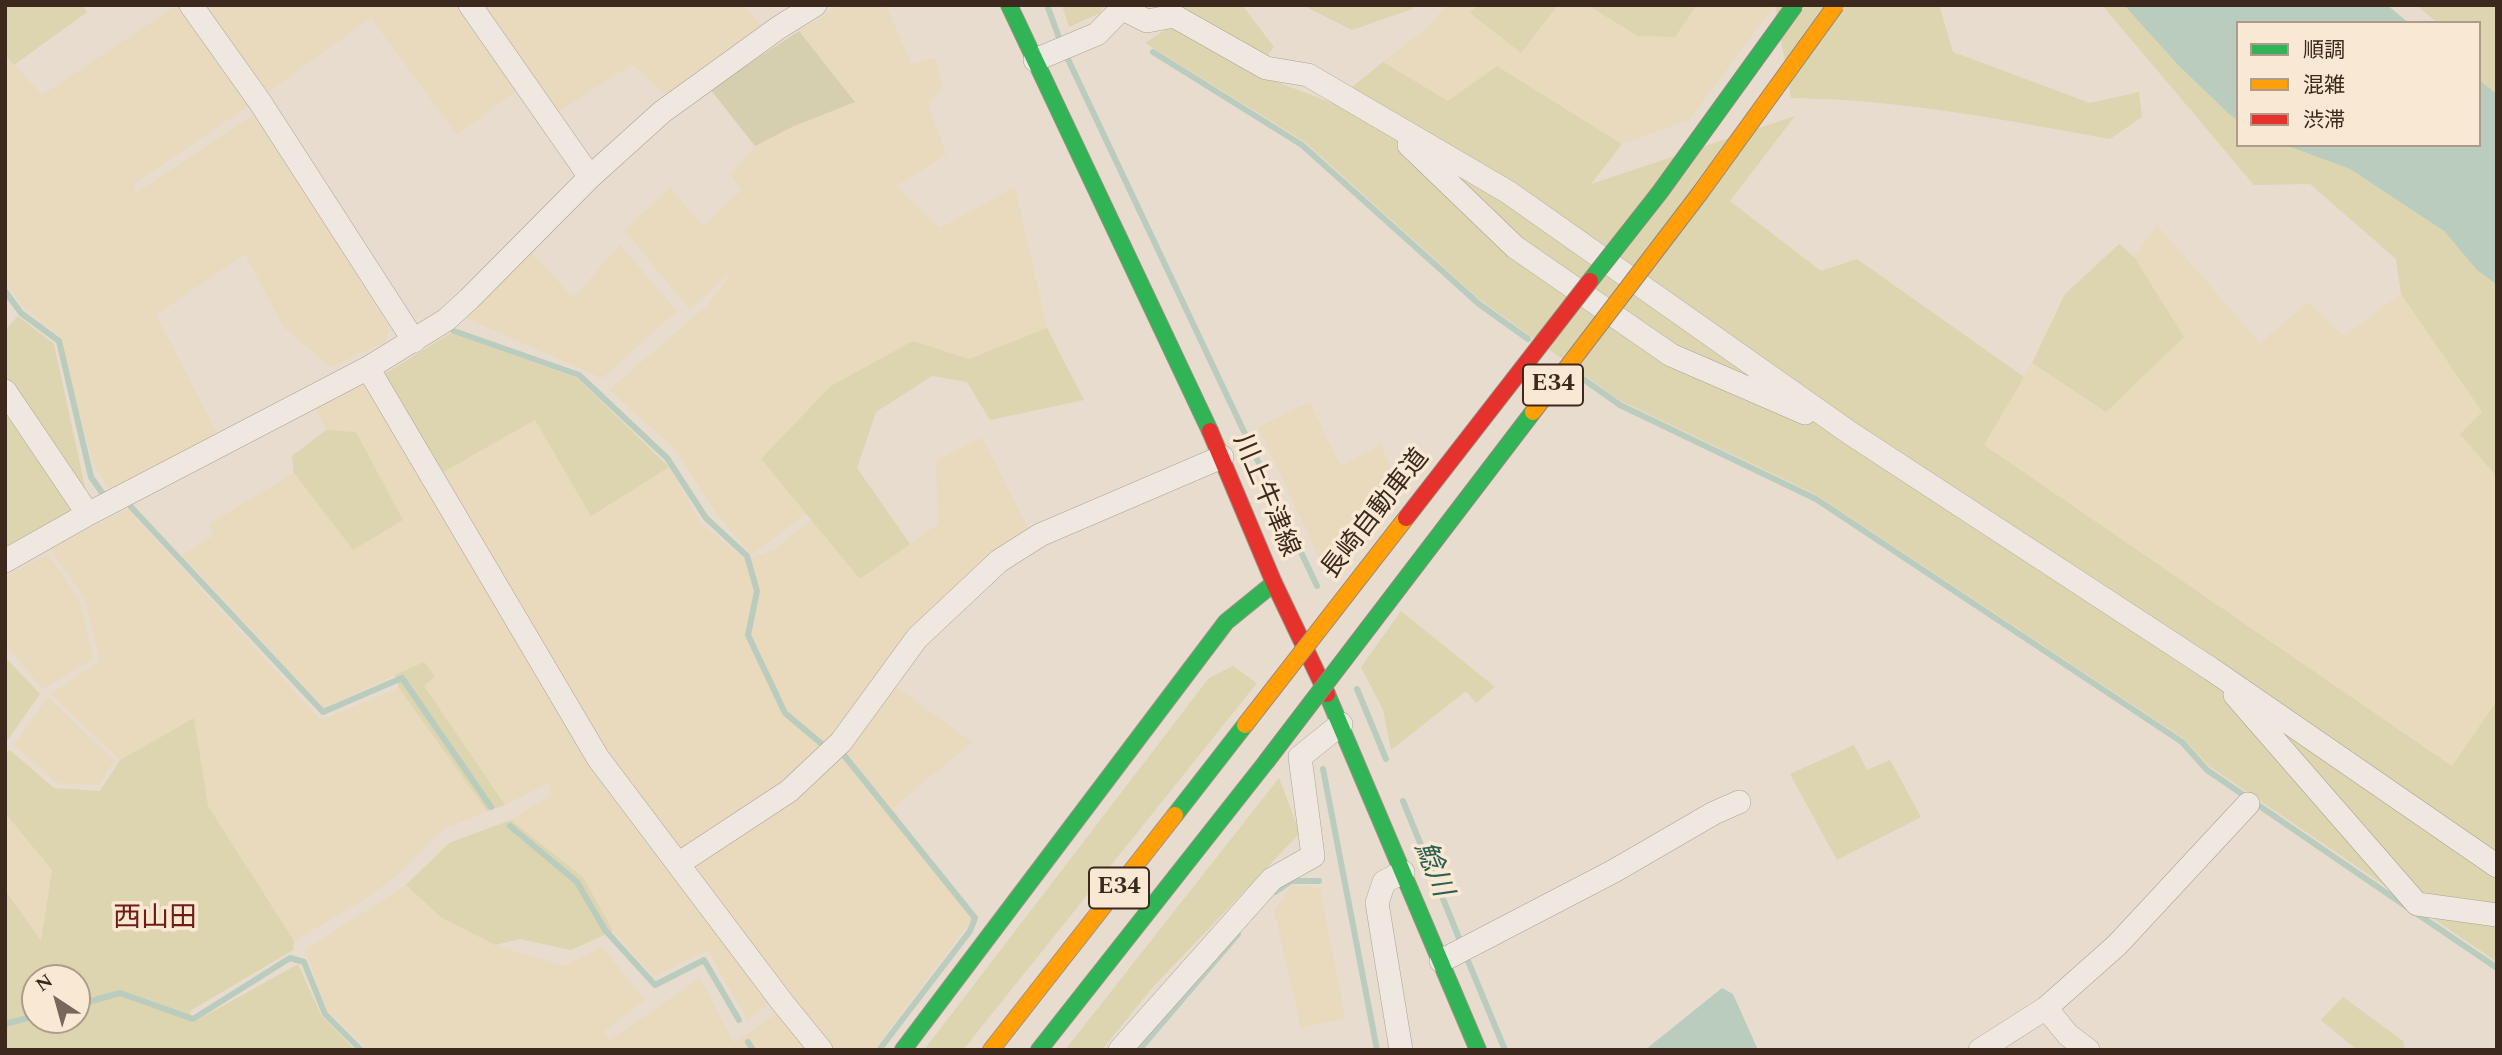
<!DOCTYPE html>
<html>
<head>
<meta charset="utf-8">
<style>
	body { margin:0 }
	#map { position:relative; width:2502px; height:1055px; overflow:hidden; background:#e8dcce; font-family:Spectral,"Noto Sans JP",serif }
	canvas { display:block }
	.frame { position:absolute; inset:0; border:7px solid #3d281d; pointer-events:none }
	.legend { position:absolute; left:2236px; top:21px; width:245px; height:126px; box-sizing:border-box; background:#f9e8d3; border:2px solid #ae9b8a; margin:0; padding:9px 12px; list-style:none; font-size:21px; color:#3d281d }
	.legend li { display:flex; align-items:center; gap:14px; height:35px }
	.legend b { width:35px; border:2px solid #ae9b8a }
	.north { position:absolute; left:21px; top:964px; width:70px; height:70px; box-sizing:border-box; background:#f9e8d3; border:2px solid #ae9b8a; border-radius:50%; rotate:324deg; font-size:19px; font-weight:700; line-height:28px; text-align:center; color:#3d281d }
	.north::after { content:''; display:block; margin:auto; width:24px; height:32px; background:#79675b; clip-path:polygon(50% 0,100% 100%,50% 72%,0 100%) }
</style>
</head>
<body>
<div id="map">
<canvas width="2502" height="1055"></canvas>
<div class="frame"></div>
<ul class="legend">
<li><b style="height:9px;background:#30b455"></b>順調</li>
<li><b style="height:9px;background:#ff9f0a"></b>混雑</li>
<li><b style="height:9px;background:#e5322d"></b>渋滞</li>
</ul>
<div class="north">N</div>
</div>
<script>
const ctx = document.querySelector('canvas').getContext('2d');
ctx.lineJoin = 'round';
function fill(path, color) { ctx.fillStyle = color; ctx.fill(path, 'evenodd'); }
function strokePath(path, color, width, dash) { ctx.strokeStyle = color; ctx.lineWidth = width; ctx.lineCap = dash ? 'butt' : 'round'; ctx.setLineDash(dash || []); ctx.stroke(path); }
function label(font, color, halo, rows, align = 'center') {
  ctx.font = font + ' Spectral,"Noto Sans JP",serif'; ctx.lineWidth = 7; ctx.setLineDash([]); ctx.textBaseline = 'middle'; ctx.strokeStyle = halo; ctx.fillStyle = color; for (const [text, x, y, turn = 0] of rows) {
    ctx.save(); ctx.translate(x, y); ctx.rotate((+turn || 0) * Math.PI / 180); ctx.textAlign = isNaN(turn) ? turn : align; if (halo) ctx.strokeText(text, 0, 0); ctx.fillText(text, 0, 0); ctx.restore();
  }
}
const farmland = new Path2D(`
	M177,5H180L253,103L134,184L136,193L256,113L389,327L385,342L331,367L283,327L245,254L156,315L218,435L111,494L92,461L60,337L23,307L5,282V55L42,95Z
	M202,5H461L520,88L457,135L371,18L268,92Z
	M480,5H745L761,26L697,71L667,96L632,64L557,113Z
	M840,5H886L911,64L935,58L943,88L928,103L946,155L896,186L940,228L1015,187L1047,328L969,359L913,341L761,459L806,514L751,555L716,513L675,449L609,390L708,305L733,270L690,310L624,230L670,188L703,226L741,191L731,174L755,146L794,126L854,102L799,31Z
	M1446,5H1477L1470,13L1521,53L1558,5H1587L1638,36L1675,37L1697,5H1775L1689,120L1622,144L1497,66L1448,101L1383,62L1428,27Z
	M2157,225L2260,343L2308,302L2344,336L2401,294L2482,412L2461,434L2497,477V701L2453,766L1983,445L2032,363L2106,412L2184,337L2134,257Z
	M620,245L677,311L602,378L461,316L531,252L573,298Z
	M364,383L520,646L772,1001L747,1020L708,950L654,977L613,931L583,877L511,820L551,795L548,783L505,805L423,686L424,662L324,708L182,555L213,536L209,524L294,473L353,550L403,520L356,432L326,430L315,407Z
	M1310,402L1340,466L1381,445L1397,483L1326,572L1258,427Z
	M535,420L591,515L669,467L701,523L745,560L774,550L811,519L860,579L938,524L936,461L982,438L1030,532L994,558L892,684L972,742L893,808L924,856L972,919L874,1050H834L603,750L440,474Z
	M127,509L321,720L399,688L487,811L444,829L398,875L362,901L294,941L208,806L194,718L120,760L51,694L100,661L84,597L50,549Z
	M48,554L79,599L93,659L43,689L5,645V577Z
	M48,697L114,760L99,785L57,783L14,745Z
	M5,813L52,870L41,942L5,890Z
	M406,885L442,918L495,945L564,966L602,947L645,1000L604,1031L610,1040L700,978L734,1043L780,1011L809,1050H369L327,1011L305,950Z
	M1292,885L1320,888L1345,1018L1301,1028L1274,910Z`);
const green = new Path2D(`
	M5,5H82L87,12L14,65L5,55Z
	M1062,5H1104L1100,13L1069,27Z
	M1154,5H1242L1274,47L1254,73L1332,103L1383,62L1448,101L1497,66L1622,144L1591,184L1795,116L1730,201L1821,271L1857,259L2024,377L1984,445L2452,766L2497,701V962L2209,766L2183,738L1815,494L1619,400L1479,299L1305,142L1145,43L1186,16Z
	M1302,5H1416L1412,9L1352,30Z
	M1477,5H1558L1521,53L1470,13Z
	M1587,5H1697L1675,37L1638,36Z
	M1775,5H1939L1953,52L2090,103L2139,92L2142,117L2110,139C2005,120 1898,99 1791,98Z
	M2102,5H2124L2178,65L2230,115L2238,120V145H2285L2350,169L2444,231L2477,270L2497,285V477L2460,434L2482,412L2401,294L2396,259L2310,184L2254,185Z
	M2416,5H2497V94L2479,80V23H2438Z
	M2119,244L2134,257L2184,337L2106,412L2032,363L2065,294Z
	M18,316L54,344L87,496L5,375V330Z
	M1047,328L1084,400L990,420L967,382L932,376L876,412L857,468L910,544L860,579L761,459L831,386L913,341L969,359Z
	M451,333L577,378L669,467L591,516L535,420L440,474L381,376Z
	M5,406L76,512L5,551Z
	M326,430L356,432L403,520L353,550L294,473L292,456Z
	M1401,611L1495,687L1476,703L1466,691L1391,750L1383,710L1361,667Z
	M5,657L40,694L5,744Z
	M424,662L435,676L424,686L505,805L487,811L399,688L395,675Z
	M1233,666L1257,683L963,1050H924L1209,678Z
	M194,718L208,806L294,941L293,950L190,1011L192,1023L298,964L321,1015L355,1050H5V890L41,941L52,870L5,813V752L10,750L54,788L100,791L120,760ZM35,978H77V1020H35Z
	M1854,745L1867,770L1890,760L1921,817L1837,860L1790,774Z
	M1279,778L1300,833L1152,988L1102,1050H1065Z
	M511,820L583,877L613,931L571,950L520,939L495,945L442,918L406,885L449,843Z
	M2343,997L2403,1041L2405,1050H2357L2321,1020Z`);
const cemetery = new Path2D(`
	M799,31L855,102L794,126L755,146L710,89Z`);
const water = new Path2D(`
	M2124,5H2387L2409,23H2238V120L2230,115L2178,65Z
	M2479,80L2497,94V285L2477,270L2444,231L2350,169L2285,145H2479Z
	M1722,988L1733,994L1758,1050H1645Z`);
const stream = new Path2D(`
	M1047,5L1061,43
	M1153,52L1302,145L1479,304L1528,339
	M1065,53L1317,586
	M5,291L21,313L59,341L91,477L103,494
	M454,331L579,375L667,458L706,518L747,556L757,591L748,635L785,713L823,745
	M1576,374L1620,405L1816,499L2182,742L2207,770L2407,907
	M131,507L323,712L402,678L491,807
	M1357,689L1386,759
	M843,754L975,918L970,931L879,1050
	M1323,769L1377,1050
	M1403,801L1459,938
	M510,826L577,882L605,930L655,985L704,960L739,1020
	M1275,892L1291,881H1319
	M2416,913L2497,968
	M1468,961L1505,1050
	M77,1005L120,993L193,1019L290,958L304,962L325,1014L361,1050
	M5,1024L35,1016
	M748,1042L753,1050
	M1139,1050L1238,934`);
const street = new Path2D(`
	M191,5L260,102L414,341
	M470,5L590,177
	M1123,9L1147,21L1174,16L1266,68L1308,75L1508,192L1850,433L2211,669L2497,866
	M1035,60L1097,34L1125,5
	M1409,145L1515,247L1671,355L1805,413
	M368,368L598,758L782,1002L821,1050
	M5,391L88,514
	M5,561L88,514L368,368L446,320L469,299L590,177L662,112L778,28L815,5
	M2235,695L2417,904L2497,915
	M678,864L789,791L841,742L917,638L999,561L1040,535L1222,457
	M1441,961L1614,871L1714,813L1739,802
	M2046,1008L2068,1035L2088,1050
	M1120,1050L1272,879L1313,856L1300,757L1341,724
	M1401,1050L1377,903L1384,882L1403,872
	M1980,1050L2046,1008L2117,945L2248,804`);
const fast = new Path2D(`
	M1009,5L1210,431
	M1327,694L1478,1050
	M1175,815L1245,725
	M903,1050L1226,622L1274,583
	M1039,1050L1266,762`);
const slow = new Path2D(`
	M991,1050L1175,815`);
const jam = new Path2D(`
	M1210,431L1274,583L1327,694`);
const fastBridge = new Path2D(`
	M1590,281L1660,192L1795,5
	M1266,762L1533,412`);
const slowBridge = new Path2D(`
	M1533,412L1700,193L1836,5
	M1245,725L1406,518`);
const jamBridge = new Path2D(`
	M1406,518L1590,281`);
const shields = [
	[1553,385,60],
	[1119,888,60]
];
const shieldNames = [
	["E34",1553,385],
	["E34",1119,888]
];
const streetNames = [
	["川上牛津線",1264,496,67],
	["長崎自動車道",1377,515,-52]
];
const waterNames = [
	["鯰川",1431,870,68]
];
const neighbourhoodNames = [
	["西山田",155,921]
];
fill(farmland, '#e9d9bd');
fill(green, '#dcd5af');
fill(cemetery, '#d5cfaf');
fill(water, '#b9ccbe');
strokePath(stream, '#b9ccbe', 6);
strokePath(street, '#ada196', 24);
strokePath(fast, '#9d9186', 18);
strokePath(slow, '#9d9186', 18);
strokePath(jam, '#9d9186', 18);
strokePath(street, '#efe8e0', 23);
strokePath(fast, '#30b455', 16);
strokePath(slow, '#ff9f0a', 16);
strokePath(jam, '#e5322d', 16);
strokePath(fastBridge, '#92877e', 18, []);
strokePath(slowBridge, '#92877e', 18, []);
strokePath(jamBridge, '#92877e', 18, []);
strokePath(fastBridge, '#30b455', 16);
strokePath(slowBridge, '#ff9f0a', 16);
strokePath(jamBridge, '#e5322d', 16);
for (const [x, y, w] of shields) { const box = new Path2D(); box.roundRect(x - w / 2, y - 20.5, w, 41, 5); ctx.fillStyle = '#f9e8d3'; ctx.fill(box); strokePath(box, '#3d281d', 2); }
label('bold 24px', '#3d281d', null, shieldNames);
label('26px', '#3d281d', '#f9e8d3', streetNames);
label('italic 28px', '#2b5f53', '#f9e8d3', waterNames);
label('28px', '#6f1c18', '#f9e8d3', neighbourhoodNames);
</script>
</body>
</html>
